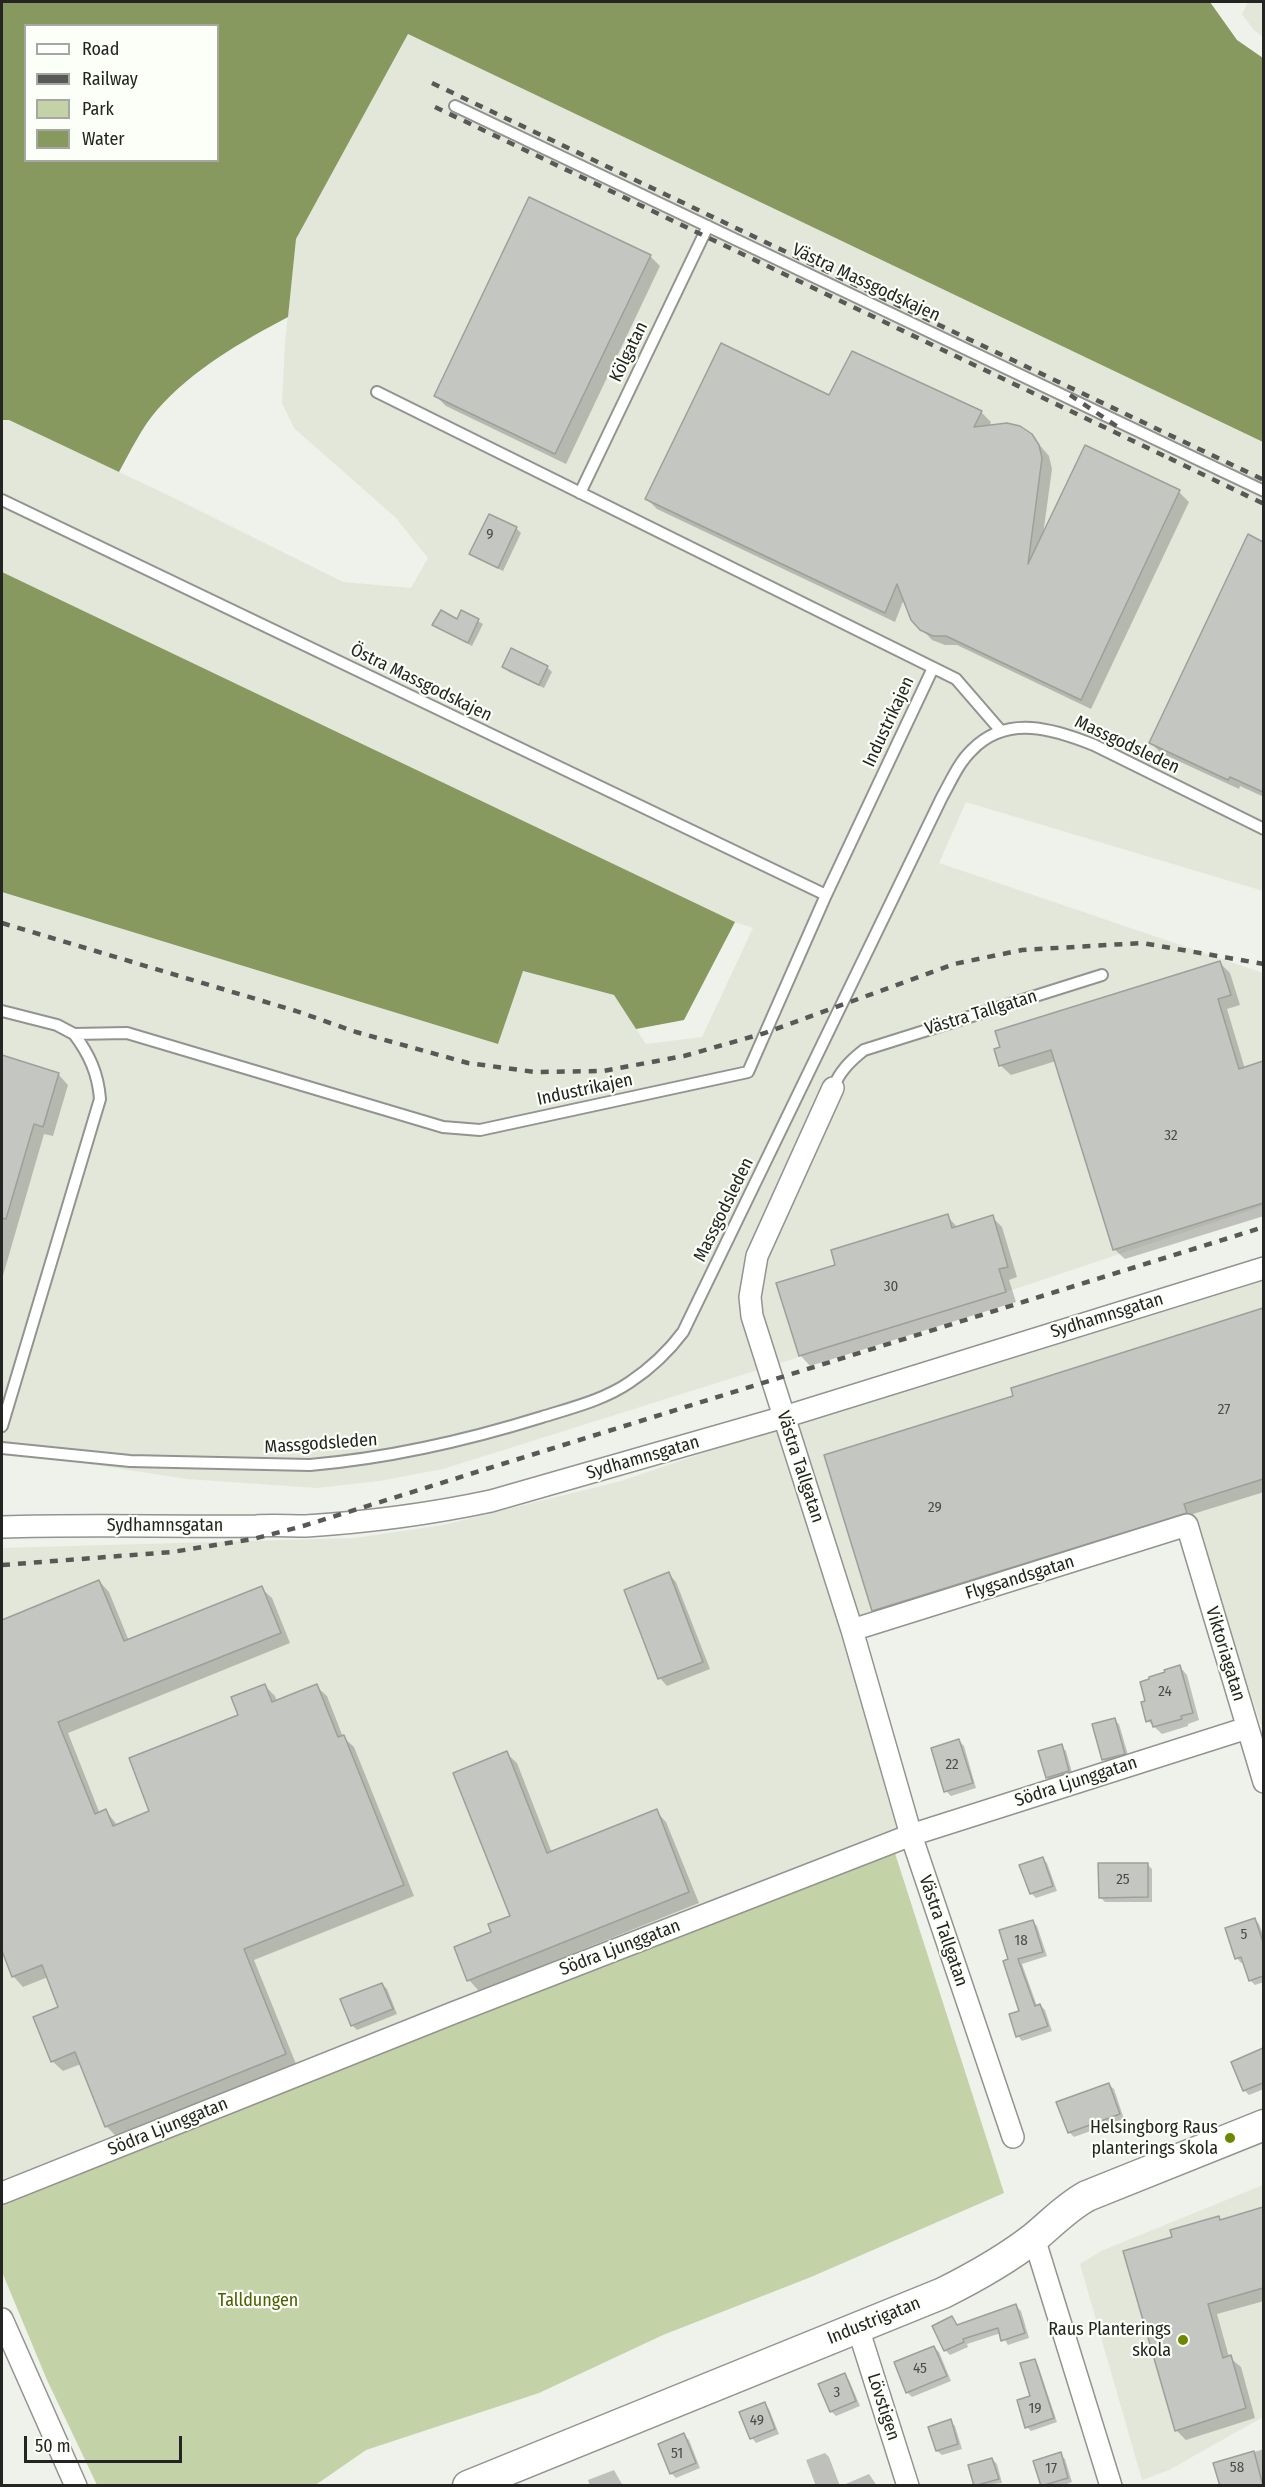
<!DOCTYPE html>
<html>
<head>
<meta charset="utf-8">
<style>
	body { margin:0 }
	#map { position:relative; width:1265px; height:2487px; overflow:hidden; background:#eff1eb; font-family:"Fira Sans Condensed",sans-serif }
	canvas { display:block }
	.frame { position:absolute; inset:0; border:3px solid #242523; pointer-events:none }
	.legend { position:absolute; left:24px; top:24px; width:195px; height:138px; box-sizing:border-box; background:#fcfef8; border:2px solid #a6a7a3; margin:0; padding:8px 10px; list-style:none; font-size:18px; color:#242523 }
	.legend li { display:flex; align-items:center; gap:12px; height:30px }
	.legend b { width:30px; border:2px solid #a6a7a3 }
	.scale { position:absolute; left:24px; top:2436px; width:158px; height:27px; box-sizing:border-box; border:3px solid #242523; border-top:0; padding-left:8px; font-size:18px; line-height:21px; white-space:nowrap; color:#242523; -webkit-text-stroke:4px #fcfef8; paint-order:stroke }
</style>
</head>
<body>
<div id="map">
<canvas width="1265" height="2487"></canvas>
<div class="frame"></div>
<ul class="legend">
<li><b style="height:8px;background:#fff"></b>Road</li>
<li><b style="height:8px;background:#585956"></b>Railway</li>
<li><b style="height:16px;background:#c3d2a7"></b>Park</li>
<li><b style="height:16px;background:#87995f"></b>Water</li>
</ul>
<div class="scale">50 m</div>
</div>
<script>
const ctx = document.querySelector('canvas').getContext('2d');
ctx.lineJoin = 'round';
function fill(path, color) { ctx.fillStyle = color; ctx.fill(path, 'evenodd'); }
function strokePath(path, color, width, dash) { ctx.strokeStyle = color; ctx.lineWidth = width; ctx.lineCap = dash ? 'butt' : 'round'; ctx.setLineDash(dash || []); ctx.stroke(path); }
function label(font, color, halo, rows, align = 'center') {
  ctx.font = font + ' "Fira Sans Condensed",sans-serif'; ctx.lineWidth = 4.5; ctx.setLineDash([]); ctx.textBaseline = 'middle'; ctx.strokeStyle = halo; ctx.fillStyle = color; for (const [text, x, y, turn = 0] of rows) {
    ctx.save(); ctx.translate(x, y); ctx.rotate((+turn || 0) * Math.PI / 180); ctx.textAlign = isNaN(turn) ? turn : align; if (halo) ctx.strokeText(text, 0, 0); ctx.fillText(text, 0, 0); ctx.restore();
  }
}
const built = new Path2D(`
	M1248,2H1263V37L1253,29L1242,14Z
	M408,34L1263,442V891L966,802L939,863L1263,973V1206L1006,1292L443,1469L379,1481L317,1488L187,1479L76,1462L2,1447V892L498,1044L522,971L614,995L646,1044L702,1037L753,928L735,922L2,572V420H9L172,497L343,582L411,588L428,558L396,518L294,428L282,403L285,343L296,239Z
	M1263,1275V1730L1191,1520L859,1622L794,1420Z
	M777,1428L906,1826L2,2181V1548L355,1538L443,1525L621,1481Z
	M1263,2185V2417L1169,2470L1142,2480L1080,2264L1101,2251Z`);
const green = new Path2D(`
	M893,1847L1004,2193L811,2277L663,2335L539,2393L366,2450L314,2486L97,2485L47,2380L2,2272V2206Z`);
const water = new Path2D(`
	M2,2H1210L1237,40L1263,58V442L408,34L296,239L288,317C241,342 193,369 157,410C142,427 130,452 119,472L9,420H2ZM26,26H218V160H26Z
	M2,572L735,922L684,1020L636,1029L614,995L523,971L498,1044L2,892Z`);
const shadow = new Path2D(`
	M650,256L660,266L566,464L446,406L436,396Z
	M830,397L981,412L991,422L989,427L1031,435L1049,456L1052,469L1043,535L1179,492L1189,502L1091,709L957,645H945L932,640L912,619L904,599L895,622L657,509L647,499Z
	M516,528L521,533L503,571L476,558L471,554Z
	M1249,536L1264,543V797L1240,786L1239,789L1161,753L1151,743Z
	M462,612L483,624L472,646L434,625L458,621Z
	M504,667H547L552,672L544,688L509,672Z
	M1219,962L1230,973L1240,1005L1227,1009L1245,1069L1264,1063V1216L1125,1259L1114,1249L1056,1061L1011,1075L1000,1065Z
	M2,1057L58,1074L68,1085L53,1136L44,1134L2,1279Z
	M947,1216L958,1228L992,1217L1002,1227L1017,1277L1009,1280L1016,1302L810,1366L800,1355L837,1266Z
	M1264,1310V1492L1193,1514L1196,1523L883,1620L873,1610L1015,1397L1012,1389Z
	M669,1574L676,1582L710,1669L667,1686L660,1678Z
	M99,1581L109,1592L129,1641L261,1588L272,1598L290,1643L68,1733L100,1814L106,1811L118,1826L151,1812L265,1686L275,1696L277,1702L316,1686L327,1696L343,1737L354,1747L414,1896L254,1960L296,2064L116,2136L106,2126L81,2064L63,2071L52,2061L60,2008L48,1977L23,1987L13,1976L2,1947V1621Z
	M1180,1667L1187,1675L1199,1720L1188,1724V1726L1162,1734L1148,1721L1147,1702L1151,1680Z
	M1114,1720L1119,1724L1129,1758L1108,1764L1103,1759Z
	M959,1741L964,1746L976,1788L951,1796L946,1791Z
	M1061,1746L1066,1751L1073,1776L1052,1782L1047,1777Z
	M506,1753L517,1763L552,1853L656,1811L666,1822L699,1903L479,1991L469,1980L493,1933L511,1917Z
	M1042,1858L1047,1863L1057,1891L1036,1898L1031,1893Z
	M1147,1864L1152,1869V1902H1105L1100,1897Z
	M1255,1920L1259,1924L1264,1937V1982L1255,1985L1250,1980L1244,1962L1241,1963L1237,1958Z
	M1032,1921L1037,1926L1047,1956L1022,1964L1037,2006L1040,2005L1045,2010L1052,2031L1022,2041L1018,2036L1021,2012L1010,1960Z
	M382,1984L387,1989L397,2014L357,2030L352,2025Z
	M1264,2050V2089L1249,2095L1244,2090L1233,2062Z
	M1109,2085L1114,2089L1124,2119L1074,2137L1069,2132Z
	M1264,2209V2301L1217,2314L1229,2357L1241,2367L1255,2418L1186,2440L1176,2430L1174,2238L1218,2217L1222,2221Z
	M1016,2306L1021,2311L1029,2338L1008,2345L1001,2333L967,2344L968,2347L950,2355L945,2350L952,2318L958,2326Z
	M934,2347L939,2352L951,2381L912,2397L907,2392Z
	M1034,2360L1038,2365L1057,2422L1031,2431L1027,2427Z
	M844,2375L849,2380L860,2406L836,2416L831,2411Z
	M764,2404L769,2409L779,2434L756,2443L752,2438Z
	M950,2421L955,2426L962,2449L942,2455L937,2451L930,2428Z
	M684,2435L689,2440L700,2468L676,2478L671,2473Z
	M1264,2449V2486H1222L1215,2464Z
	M825,2453L829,2457L840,2486H816L806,2460Z
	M1060,2454L1065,2459L1072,2482L1062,2486H1042Z
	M992,2459L997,2464L1002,2483L976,2486L970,2466Z
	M614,2470L623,2486H590L588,2480Z
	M869,2474L877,2486H841Z`);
const building = new Path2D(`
	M529,197L651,255L555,454L434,396Z
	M721,343L829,395L852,351L982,411L974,427L1007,423L1020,426L1032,434L1039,445L1042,458L1028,564L1085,445L1180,490L1081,700L946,636H933L920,630L911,620L897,584L885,613L645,499Z
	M489,514L517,527L498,568L469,554Z
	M1248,534L1263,542V792L1230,777L1228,780L1149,743Z
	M441,610L457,619L461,610L479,619L468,643L432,625Z
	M511,648L548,666L539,685L502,667Z
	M1220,961L1231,995L1218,999L1239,1069L1263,1061V1203L1113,1250L1051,1050L999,1066L994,1049L1000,1047L995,1031Z
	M2,1055L59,1073L43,1127L34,1124L6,1219L2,1218Z
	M948,1214L952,1228L993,1215L1008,1267L999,1269L1006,1292L799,1356L776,1283L835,1265L831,1250Z
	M1263,1308V1479L1184,1504L1187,1513L872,1611L824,1455L1013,1396L1011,1388Z
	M669,1572L703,1662L658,1679L624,1590Z
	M99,1580L124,1641L262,1586L281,1633L58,1722L95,1814L106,1809L113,1826L149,1811L129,1758L238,1715L231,1697L265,1684L272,1702L317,1684L338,1737L344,1735L404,1885L244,1949L286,2054L105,2127L75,2052L51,2062L33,2017L58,2007L42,1965L12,1977L2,1951V1620Z
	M1180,1665L1193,1713L1181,1716L1182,1719L1153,1727L1151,1720L1146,1722L1141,1702L1145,1701L1140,1682L1149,1679V1677L1165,1672L1164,1670Z
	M1115,1718L1125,1754L1102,1760L1092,1724Z
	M959,1739L973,1783L944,1792L931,1748Z
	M1062,1744L1069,1771L1046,1778L1038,1751Z
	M507,1751L547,1853L657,1809L689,1892L467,1981L454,1947L491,1932L488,1924L510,1916L453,1773Z
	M1043,1857L1053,1886L1030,1894L1019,1865Z
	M1098,1863H1148V1897L1099,1898Z
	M1255,1918L1263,1942V1976L1249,1981L1241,1957L1235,1959L1225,1928Z
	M1033,1920L1043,1952L1018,1959L1035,2006L1040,2004L1048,2026L1016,2037L1009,2014L1019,2011L1003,1961L1008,1959L999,1930Z
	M382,1983L393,2009L351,2026L340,1999Z
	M1263,2048V2083L1243,2091L1231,2062Z
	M1109,2083L1120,2114L1068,2133L1056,2102Z
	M1263,2207V2288L1208,2304L1223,2358L1231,2355L1246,2408L1175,2431L1123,2251L1172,2237L1170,2230L1219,2216L1220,2220Z
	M1016,2304L1025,2333L1001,2341L998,2328L963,2339L964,2342L944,2351L932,2326L952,2316L957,2325Z
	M934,2346L947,2376L906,2393L894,2362Z
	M1035,2359L1054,2418L1025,2428L1017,2400L1030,2396L1020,2363Z
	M845,2373L856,2401L830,2412L818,2384Z
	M765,2402L775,2429L750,2439L739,2412Z
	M951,2419L958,2444L936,2451L928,2427Z
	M684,2433L696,2463L670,2474L658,2444Z
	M1254,2451L1263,2486H1220L1213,2463Z
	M1061,2452L1068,2478L1041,2486L1033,2461Z
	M992,2458L999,2479L974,2486L968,2465Z`);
const lane = new Path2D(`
	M455,106L1264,491
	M377,392L956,679L1001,731
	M580,493L708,226
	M2,500L826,895
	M2,1011L57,1025L74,1034L127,1033L443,1127L480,1130L748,1072L826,895L933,668
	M833,1088C840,1071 850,1061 864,1050L1102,975
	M2,1426L100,1099C98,1073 89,1054 74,1034
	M2,1448L130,1461L310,1465C390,1458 465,1441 542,1417C571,1408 604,1400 630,1382C651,1368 668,1352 683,1332L942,797C951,781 959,762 972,750C1007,714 1054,729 1094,745L1264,829`);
const street = new Path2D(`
	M833,1088L757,1256L750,1297L752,1316L852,1630L911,1835L1013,2137
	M2,1527C86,1524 171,1527 256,1526C273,1525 289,1526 306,1526C368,1522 430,1514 491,1501L784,1417L1264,1268
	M852,1630L1187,1525L1264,1782
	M2,2193L453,2013L911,1835L1247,1728
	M1034,2238L1111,2486
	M2,2319L76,2486
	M858,2328L908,2486`);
const secondary = new Path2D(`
	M468,2486L943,2293C975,2277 1007,2259 1035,2237C1053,2222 1067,2207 1087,2196L1264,2125`);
const rail = new Path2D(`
	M432,83L1264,480
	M435,107L1175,461
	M1070,395L1118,427
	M1169,458L1264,504
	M2,923L296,1011L356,1032L468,1063L535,1072L603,1071L684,1056L765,1033L954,964L1022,950L1142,943L1264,964
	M2,1565L172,1552L253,1539L303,1526L1264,1227`);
const markers = [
	[1230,2138,6,"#6c8800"],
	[1183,2340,6,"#6c8800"]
];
const numberNames = [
	["9",490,535],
	["32",1171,1136],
	["30",891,1287],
	["27",1224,1410],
	["29",935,1508],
	["24",1165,1692],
	["22",952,1765],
	["25",1123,1880],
	["5",1244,1935],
	["18",1021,1941],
	["45",920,2369],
	["3",837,2393],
	["19",1035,2409],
	["49",757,2421],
	["51",677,2454],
	["58",1237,2468],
	["17",1051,2469]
];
const streetNames = [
	["Västra Massgodskajen",866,283,25],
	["Kölgatan",629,352,-64],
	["Östra Massgodskajen",421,683,26],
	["Industrikajen",889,722,-65],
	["Massgodsleden",1127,745,25],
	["Västra Tallgatan",981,1013,-17],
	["Industrikajen",585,1090,-12],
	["Massgodsleden",724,1210,-64],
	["Sydhamnsgatan",1107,1316,-17],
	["Massgodsleden",321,1444,-4],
	["Sydhamnsgatan",643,1458,-16],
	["Västra Tallgatan",800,1467,72],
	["Sydhamnsgatan",165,1526],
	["Flygsandsgatan",1020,1578,-17],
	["Viktoriagatan",1225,1654,73],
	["Södra Ljunggatan",1076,1782,-18],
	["Västra Tallgatan",943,1931,71],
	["Södra Ljunggatan",620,1948,-21],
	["Södra Ljunggatan",168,2127,-22],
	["Industrigatan",874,2321,-22],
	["Lövstigen",883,2407,72]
];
const poiNames = [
	["Helsingborg Raus",1218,2128],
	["planterings skola",1218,2149],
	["Raus Planterings",1171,2330],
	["skola",1171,2351]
];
const parkNames = [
	["Talldungen",258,2301]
];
fill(built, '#e2e7da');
fill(green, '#c3d2a7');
fill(water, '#87995f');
fill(shadow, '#0003');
fill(building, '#c4c6c1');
strokePath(building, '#9e9f9a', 1.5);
strokePath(lane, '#92948f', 14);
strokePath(street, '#92948f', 24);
strokePath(secondary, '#92948f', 33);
strokePath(lane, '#fff', 10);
strokePath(street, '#fff', 21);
strokePath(secondary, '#fff', 30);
strokePath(rail, '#585956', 4.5, [8, 8]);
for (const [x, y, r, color] of markers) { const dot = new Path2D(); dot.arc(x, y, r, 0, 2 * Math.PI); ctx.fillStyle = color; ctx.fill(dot); strokePath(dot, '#fcfef8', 2); }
label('15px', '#4c4d4a', null, numberNames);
label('18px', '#242523', '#fcfef8', streetNames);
label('18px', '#242523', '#fcfef8', poiNames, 'right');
label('18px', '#4c6100', '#fcfef8', parkNames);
</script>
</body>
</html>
